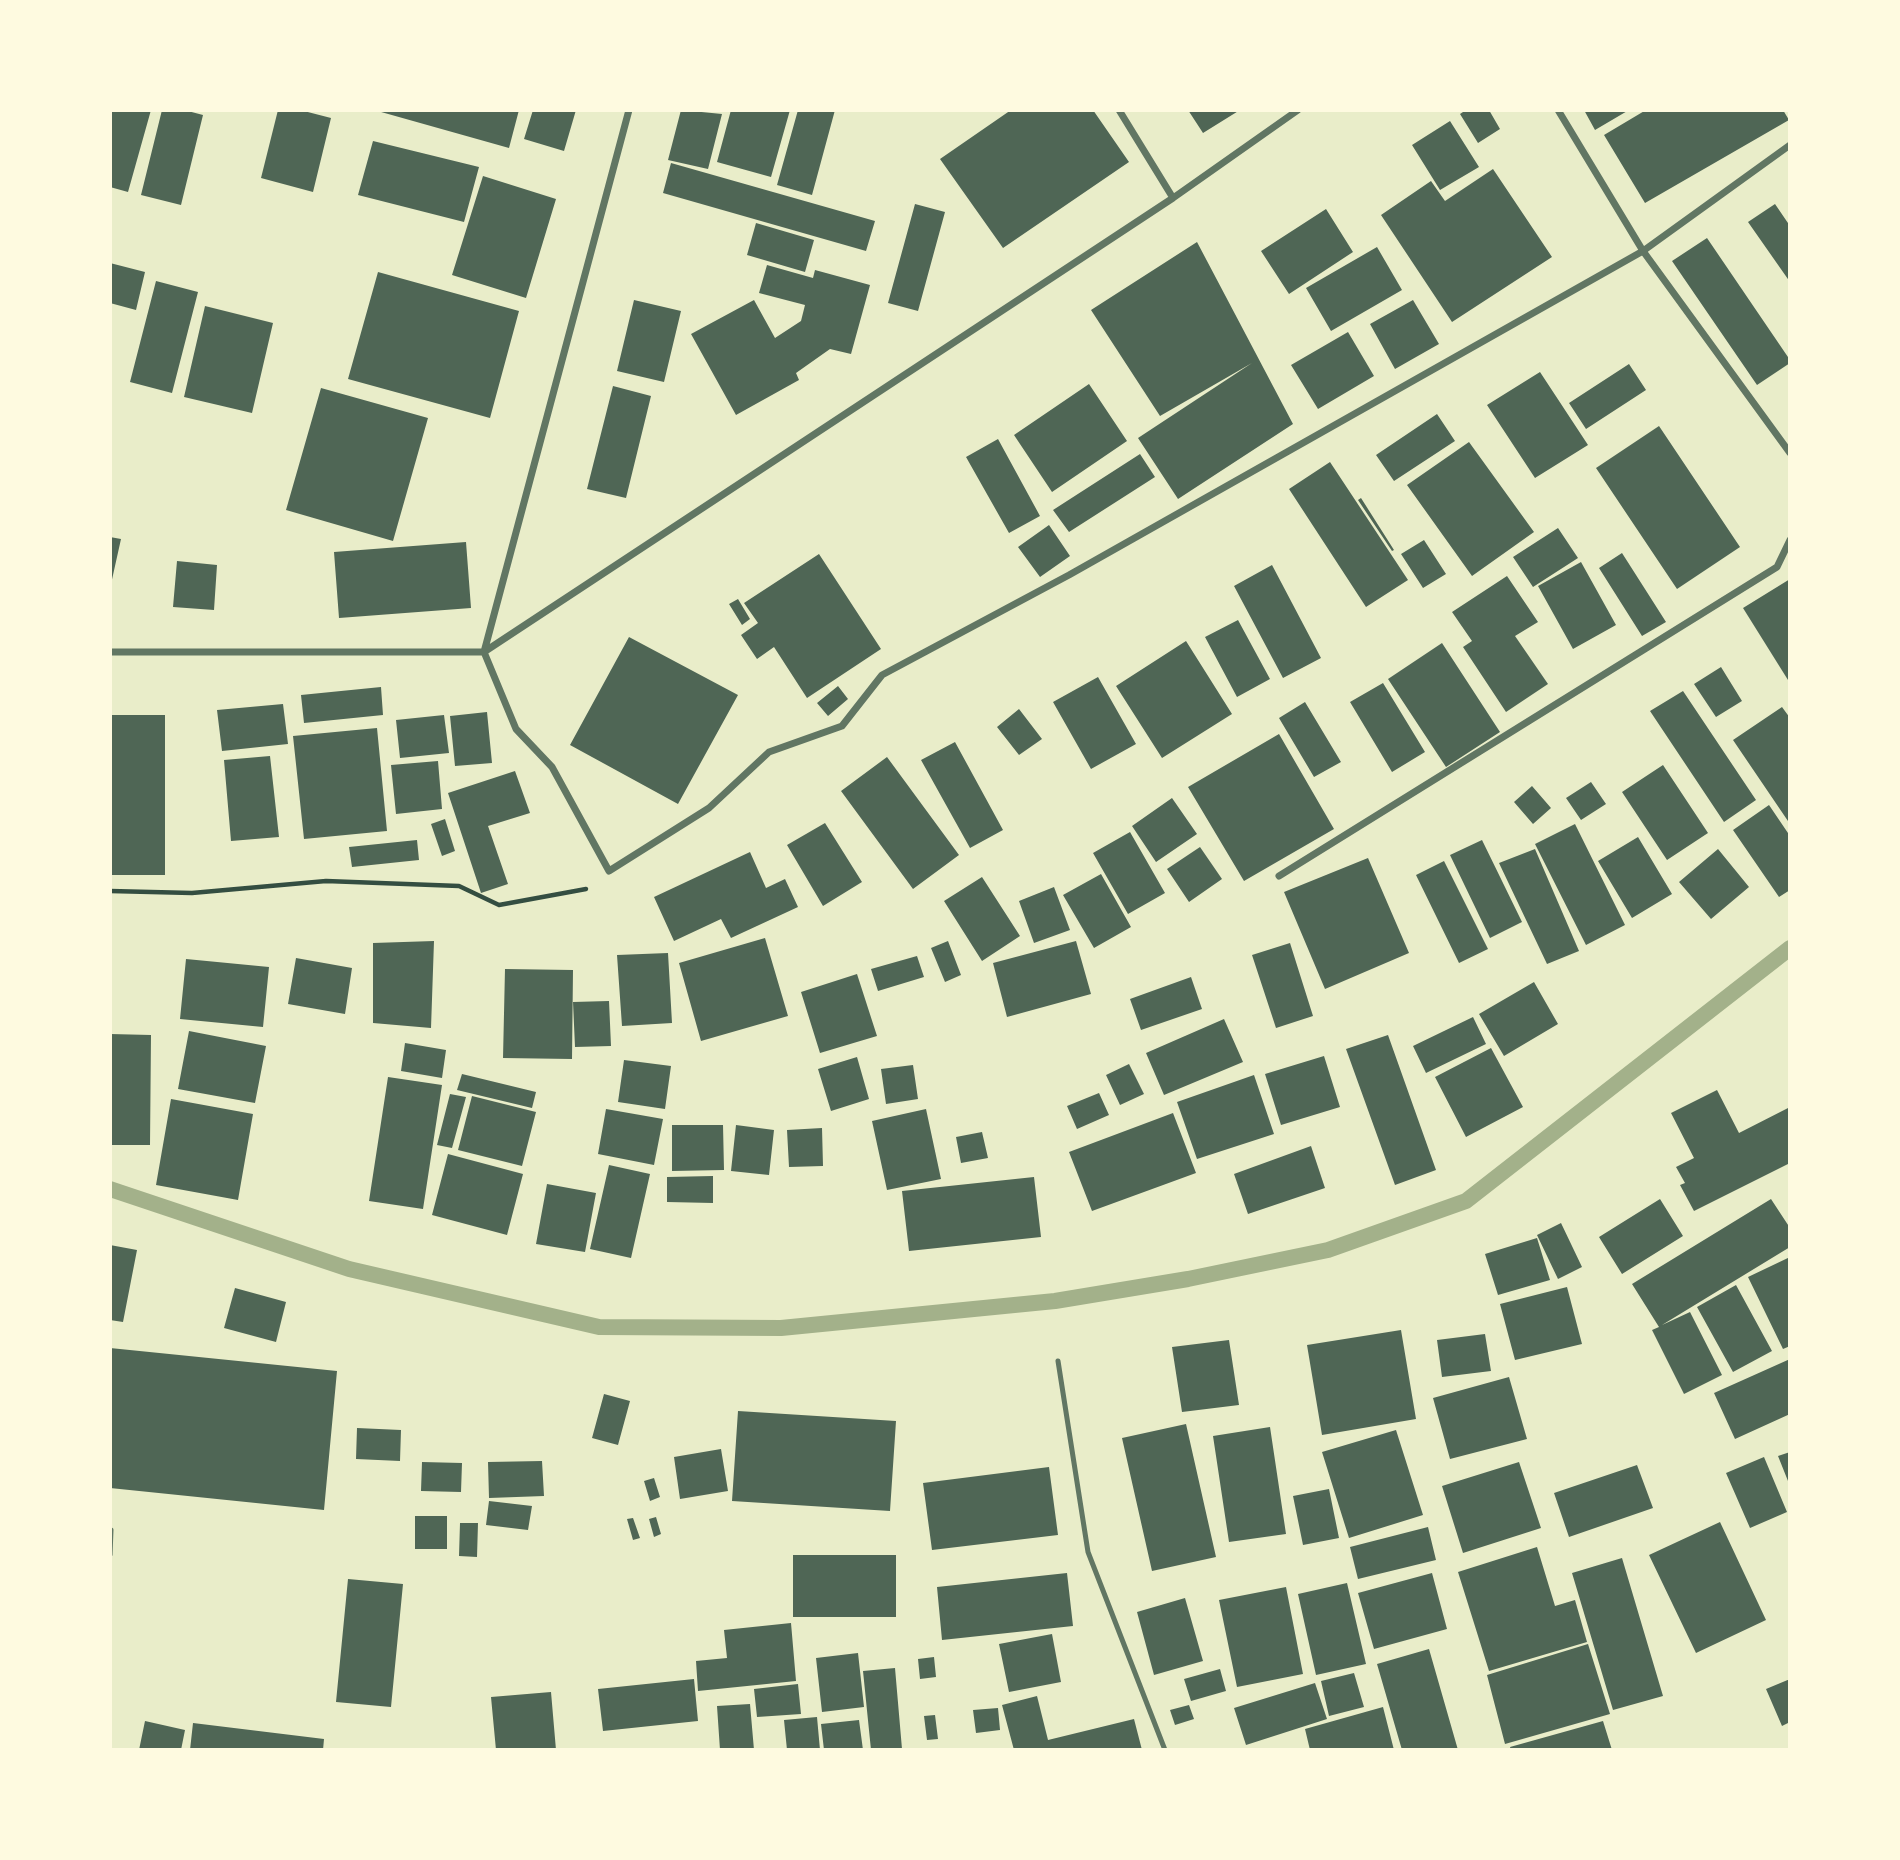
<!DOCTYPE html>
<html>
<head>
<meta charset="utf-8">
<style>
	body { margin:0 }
	#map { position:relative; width:1900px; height:1860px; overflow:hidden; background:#e9edc9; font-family:Roboto,sans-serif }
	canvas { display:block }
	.frame { position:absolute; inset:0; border:112px solid #fefae0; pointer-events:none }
</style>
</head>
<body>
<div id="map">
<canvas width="1900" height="1860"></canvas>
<div class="frame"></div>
</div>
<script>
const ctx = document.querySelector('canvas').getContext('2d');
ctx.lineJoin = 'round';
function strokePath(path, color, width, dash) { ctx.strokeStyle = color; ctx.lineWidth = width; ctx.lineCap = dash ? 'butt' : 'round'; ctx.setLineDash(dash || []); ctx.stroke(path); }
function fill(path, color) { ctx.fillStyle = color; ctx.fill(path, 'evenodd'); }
const stream = new Path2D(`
	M110,1189L349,1269L599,1327L781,1328L1055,1301L1188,1279L1328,1250L1466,1201L1790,948`);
const building = new Path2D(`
	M110,110H151L128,192L110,187Z
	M162,110H184L203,115L181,205L141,195Z
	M278,110H300L331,118L313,192L261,178Z
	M374,110H519L509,148Z
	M533,110H576L564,151L524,139Z
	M681,110L722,114L708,169L668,160Z
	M731,110H790L771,177L717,162Z
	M798,110H835L812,195L777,185Z
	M1011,110H1093L1129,162L1003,248L940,159Z
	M1188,110H1240L1203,133Z
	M1466,110H1489L1500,129L1478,143L1460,114Z
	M1584,110H1629L1595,130Z
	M1646,110H1783L1789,120L1645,203L1604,135Z
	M1450,121L1479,167L1440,190L1412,145Z
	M373,141L479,167L464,222L358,195Z
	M671,163L875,221L866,251L663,193Z
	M1493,169L1552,257L1452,322L1381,215L1431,181L1445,201Z
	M483,176L556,199L526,298L452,275Z
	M915,204L945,212L918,311L888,303Z
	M1775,204L1790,226V282L1748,222Z
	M1326,209L1353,252L1289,294L1261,251Z
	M756,223L814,240L805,272L747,255Z
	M1707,238L1790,360V363L1757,385L1672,261Z
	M1197,242L1293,424L1178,499L1138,438L1252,363L1160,416L1091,310Z
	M1377,247L1402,290L1331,331L1306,288Z
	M110,263L145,272L136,310L110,303Z
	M767,265L813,278L815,270L870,285L851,354L830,349L796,373L799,380L736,415L691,334L754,300L775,338L801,321L805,305L759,293Z
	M378,272L519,311L490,418L348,379Z
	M156,281L198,292L172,393L130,382Z
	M634,300L681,311L664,382L617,371Z
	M1413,300L1439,344L1395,369L1370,324Z
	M205,306L273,323L252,413L184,397Z
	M1348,332L1374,376L1318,409L1291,365Z
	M1629,364L1646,390L1586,429L1569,403Z
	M1540,372L1588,445L1535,478L1487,405Z
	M1089,384L1127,441L1052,492L1014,435Z
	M613,386L651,396L626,498L587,489Z
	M321,388L428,418L393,541L286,510Z
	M1437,414L1455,441L1394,481L1376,455Z
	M1659,426L1740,547L1677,589L1596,468Z
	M998,439L1040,516L1009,533L966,457Z
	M1469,442L1534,532L1472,576L1407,485Z
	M1140,454L1155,477L1069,532L1053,510Z
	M1330,462L1408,580L1366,607L1289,489Z
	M1361,498L1394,550L1392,551L1358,500Z
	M1049,525L1070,556L1040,577L1018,547Z
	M1558,528L1578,558L1533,587L1513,557Z
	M110,537L121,539L111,584H110Z
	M1424,540L1446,574L1423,588L1401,554Z
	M466,542L471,608L339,618L334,552Z
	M1622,553L1666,622L1642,636L1599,568Z
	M819,554L881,649L807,698L774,647L757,659L741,635L758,623L744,603Z
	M177,561L217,565L214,610L173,607Z
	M1581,562L1616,625L1573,649L1538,586Z
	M1272,565L1321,658L1283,678L1234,586Z
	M1507,576L1538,622L1515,636L1548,684L1506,712L1463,647L1472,641L1452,612Z
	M1790,579V679L1788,680L1743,608Z
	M738,599L750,619L742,625L729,604Z
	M1238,620L1270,679L1237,697L1205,637Z
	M629,637L738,695L678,804L570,745Z
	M1186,641L1232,714L1162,758L1116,686Z
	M1442,643L1500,732L1446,767L1388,679Z
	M1721,667L1742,701L1716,717L1694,684Z
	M1098,677L1136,744L1091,769L1053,702Z
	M1383,683L1425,752L1392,772L1350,702Z
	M838,686L848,699L828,716L817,703Z
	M381,687L383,715L304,723L301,695Z
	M1683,691L1756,800L1724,822L1650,711Z
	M1305,702L1341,762L1314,777L1279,718Z
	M283,704L288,744L222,751L217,710Z
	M1782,707L1790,718V824L1733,740Z
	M1019,709L1042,739L1019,755L997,727Z
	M487,712L492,763L455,766L450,716Z
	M110,715H165V875H110Z
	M444,715L449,753L400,758L396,720Z
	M377,728L387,831L304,839L293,736Z
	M1279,734L1334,829L1244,881L1188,787Z
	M955,742L1003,830L970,848L921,760Z
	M270,756L279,837L231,841L224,760Z
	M887,757L959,855L913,889L841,791Z
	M438,761L442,809L396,814L391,765Z
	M1663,765L1708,833L1667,860L1622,792Z
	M515,771L530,813L488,826L508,884L481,893L448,793Z
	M1591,782L1606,804L1581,820L1566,798Z
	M1532,786L1551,808L1533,824L1514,802Z
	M1172,798L1197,834L1156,862L1132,826Z
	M1769,805L1790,836V890L1779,897L1733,830Z
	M445,819L455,851L442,856L431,824Z
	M825,823L862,882L823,906L787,845Z
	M1575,824L1625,925L1586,945L1535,844Z
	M1130,832L1165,893L1128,914L1093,853Z
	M1638,837L1672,894L1632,918L1598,861Z
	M417,840L419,860L352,867L349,847Z
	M1482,840L1522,922L1490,938L1450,855Z
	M1200,847L1222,879L1189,902L1167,869Z
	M1535,849L1579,951L1547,964L1499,863Z
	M1718,849L1749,887L1711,919L1679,882Z
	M750,852L766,888L785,879L798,907L731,938L721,919L674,941L654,897Z
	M1368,858L1409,953L1325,989L1284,892Z
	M1444,861L1488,949L1459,963L1416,875Z
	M1101,874L1131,927L1094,948L1063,895Z
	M982,877L1020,936L982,961L944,901Z
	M1054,887L1070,930L1034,943L1019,901Z
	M765,938L788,1016L701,1041L679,963Z
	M434,941L431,1028L373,1023V943Z
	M948,941L961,975L945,982L931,948Z
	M1076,941L1091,994L1007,1017L993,963Z
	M1290,943L1313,1016L1276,1028L1252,955Z
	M668,953L672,1023L622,1026L617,955Z
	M917,956L924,977L878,991L871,969Z
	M296,958L352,968L345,1014L288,1004Z
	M186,959L269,967L263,1027L180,1019Z
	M505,969L573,970L572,1059L503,1058Z
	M857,974L877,1036L820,1053L801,992Z
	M1191,977L1202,1009L1141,1030L1130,999Z
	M1534,982L1558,1024L1504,1056L1479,1014Z
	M609,1001L611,1046L575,1047L573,1002Z
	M1473,1017L1486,1044L1426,1073L1413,1046Z
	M1224,1019L1243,1062L1164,1095L1146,1053Z
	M189,1031L266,1046L255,1103L178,1089Z
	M110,1034L151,1035L150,1145H110Z
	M1388,1035L1436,1170L1395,1185L1346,1049Z
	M405,1043L446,1050L442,1078L401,1071Z
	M1491,1048L1523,1107L1466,1137L1435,1077Z
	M1324,1056L1340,1107L1281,1125L1265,1074Z
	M857,1057L869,1099L831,1111L818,1069Z
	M624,1060L671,1066L665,1109L618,1102Z
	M1129,1064L1144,1094L1120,1105L1106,1075Z
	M913,1065L918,1099L886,1104L881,1069Z
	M462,1074L536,1092L532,1108L457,1090Z
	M1254,1075L1274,1134L1197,1159L1177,1102Z
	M388,1077L442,1085L423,1209L369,1201Z
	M1717,1090L1739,1133L1790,1107V1163L1694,1211L1680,1185L1685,1183L1676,1167L1694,1158L1671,1113Z
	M1099,1093L1109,1115L1077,1129L1067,1106Z
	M450,1094L466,1097L452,1148L437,1145Z
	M472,1096L536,1112L522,1166L458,1150Z
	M171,1099L253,1114L238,1200L156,1185Z
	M606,1109L663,1119L654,1165L598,1154Z
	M926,1109L941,1179L887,1190L872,1121Z
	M1173,1113L1196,1173L1092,1211L1069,1152Z
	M672,1125H723L724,1170L672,1171Z
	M736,1125L774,1130L769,1175L731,1171Z
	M822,1128L823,1166L789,1167L787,1130Z
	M982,1132L988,1158L961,1163L956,1137Z
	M1311,1146L1325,1188L1248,1214L1234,1174Z
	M448,1154L523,1174L507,1235L432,1215Z
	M609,1165L650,1174L631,1258L590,1249Z
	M713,1176V1203L667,1202V1177Z
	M1034,1177L1041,1237L909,1251L902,1191Z
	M547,1184L596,1193L585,1252L536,1244Z
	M1660,1199L1683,1236L1622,1274L1599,1237Z
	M1771,1199L1790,1228V1247L1662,1325L1690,1312L1722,1375L1684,1394L1652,1330L1659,1327L1632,1284Z
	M1561,1223L1582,1267L1558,1279L1537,1235Z
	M1537,1238L1550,1280L1498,1295L1485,1254Z
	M110,1245L137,1250L123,1322L110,1320Z
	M1790,1257V1346L1783,1349L1748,1277Z
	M1736,1285L1772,1351L1733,1372L1697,1307Z
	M1567,1287L1582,1344L1515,1360L1500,1304Z
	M235,1288L286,1302L276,1342L224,1328Z
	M1401,1330L1416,1419L1322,1435L1307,1345Z
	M1485,1334L1491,1371L1442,1377L1437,1340Z
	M1229,1340L1239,1405L1182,1412L1172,1347Z
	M110,1348L337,1371L324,1510L110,1488Z
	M1790,1359V1414L1735,1439L1714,1393Z
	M1509,1377L1527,1439L1450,1459L1433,1398Z
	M604,1394L630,1401L618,1445L592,1438Z
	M738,1411L896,1421L890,1511L732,1501Z
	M1186,1424L1216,1557L1152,1571L1122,1438Z
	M1270,1427L1286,1534L1229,1542L1213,1436Z
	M357,1428L401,1430L400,1461L356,1459Z
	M1396,1430L1423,1515L1349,1538L1322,1452Z
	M721,1449L728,1491L680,1499L674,1457Z
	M1790,1452V1486L1778,1456Z
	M1764,1457L1787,1512L1750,1528L1726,1473Z
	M542,1461L544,1496L489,1498L488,1462Z
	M422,1462L462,1463L461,1492L421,1491Z
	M1519,1462L1541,1528L1463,1553L1442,1486Z
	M1637,1465L1653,1508L1569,1537L1554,1493Z
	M1049,1467L1058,1535L932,1550L923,1483Z
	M654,1478L660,1497L650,1501L644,1481Z
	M1329,1489L1339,1538L1303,1545L1293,1496Z
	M489,1501L532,1506L528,1530L486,1525Z
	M415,1516H447V1549H415Z
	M656,1517L661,1534L654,1537L649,1519Z
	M633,1518L640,1538L633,1540L627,1519Z
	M1720,1522L1766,1620L1696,1653L1649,1555Z
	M460,1523H478L477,1557L459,1556Z
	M1428,1527L1436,1560L1358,1579L1350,1547Z
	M1537,1547L1555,1606L1575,1600L1587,1642L1489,1671L1458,1572Z
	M793,1555H896V1617H793Z
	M1622,1558L1663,1696L1613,1710L1572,1573Z
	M1067,1573L1073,1626L942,1640L937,1587Z
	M1432,1573L1447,1629L1374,1649L1358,1593Z
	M348,1579L403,1584L391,1707L336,1702Z
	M1347,1583L1366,1664L1316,1675L1298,1594Z
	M1286,1587L1303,1674L1237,1687L1219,1600Z
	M1185,1598L1203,1661L1154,1675L1137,1612Z
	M791,1623L796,1681L698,1691L696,1661L727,1658L724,1630Z
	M1052,1634L1061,1682L1009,1692L999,1644Z
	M1588,1644L1610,1714L1505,1744L1487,1675Z
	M1429,1649L1458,1750H1402L1377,1664Z
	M858,1653L864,1707L822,1712L816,1658Z
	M934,1657L936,1677L920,1679L918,1659Z
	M895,1668L902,1749L871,1750L863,1671Z
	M1220,1669L1226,1691L1191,1701L1184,1679Z
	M1354,1673L1364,1707L1329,1716L1321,1681Z
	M694,1679L698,1721L603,1731L598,1689Z
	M1790,1679V1722L1782,1726L1766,1689Z
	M1315,1683L1327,1719L1246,1745L1234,1708Z
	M798,1684L801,1714L757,1717L754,1689Z
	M551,1692L556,1750H496L491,1697Z
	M1037,1696L1048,1740L1134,1719L1142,1750H1014L1002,1705Z
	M750,1704L754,1750H720L717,1706Z
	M1189,1705L1194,1719L1175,1725L1170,1710Z
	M1383,1707L1394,1750H1310L1305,1729Z
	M998,1708L1000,1730L976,1733L973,1710Z
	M935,1715L938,1739L927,1740L924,1716Z
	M817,1717L820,1750H787L784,1720Z
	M859,1720L863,1750H824L821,1724Z
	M145,1721L185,1730L181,1750H139Z
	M1603,1721L1612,1750H1511L1510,1747Z
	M193,1723L324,1739L323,1750H190Z`);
const path = new Path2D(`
	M110,891L192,893L326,881L459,886L499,905L586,889`);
const service = new Path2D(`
	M1058,1361L1088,1552L1165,1750
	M110,1555L111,1530`);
const minor = new Path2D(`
	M629,110L484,652L516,729L552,767L609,871L709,808L769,752L842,726L882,675L1069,575L1643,251L1790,145
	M1119,110L1173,198
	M1558,110L1643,251L1790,453
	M110,652H484L1173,198L1298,110
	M1279,876L1777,567L1790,540`);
strokePath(stream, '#a3b18a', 16);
fill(building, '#4f6655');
strokePath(path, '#344e41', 4.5);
strokePath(service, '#617663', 5);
strokePath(minor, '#617663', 7);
</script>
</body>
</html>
